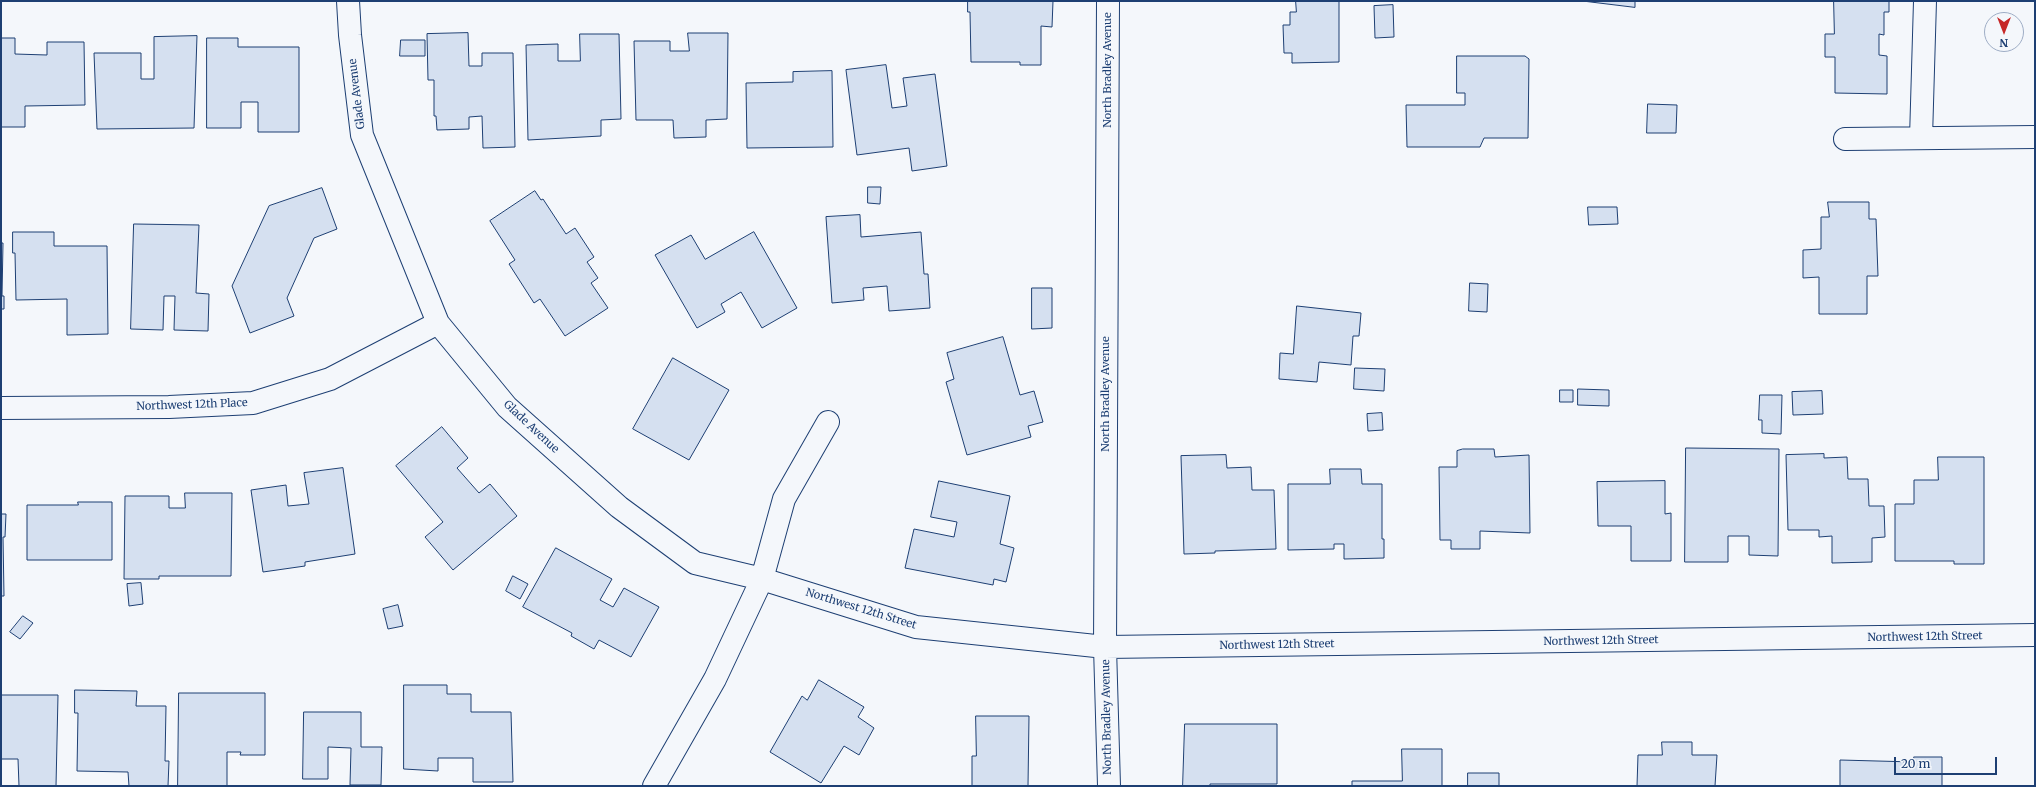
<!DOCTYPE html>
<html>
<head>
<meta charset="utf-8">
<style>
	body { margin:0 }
	#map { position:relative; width:2036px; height:787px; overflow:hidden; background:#f4f7fb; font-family:Merriweather,serif }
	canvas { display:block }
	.frame { position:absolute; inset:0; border:2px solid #1d3f73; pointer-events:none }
	.north { position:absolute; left:1984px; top:12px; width:40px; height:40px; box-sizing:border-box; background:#f4f7fb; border:1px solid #9eadc5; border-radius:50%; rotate:180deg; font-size:11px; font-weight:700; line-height:16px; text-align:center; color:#1d3f73 }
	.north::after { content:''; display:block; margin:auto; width:14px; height:18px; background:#c62828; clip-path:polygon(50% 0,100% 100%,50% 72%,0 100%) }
	.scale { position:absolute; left:1894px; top:757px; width:103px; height:18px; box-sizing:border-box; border:2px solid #1d3f73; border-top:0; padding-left:5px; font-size:12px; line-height:14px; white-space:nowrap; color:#1d3f73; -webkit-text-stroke:3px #f4f7fb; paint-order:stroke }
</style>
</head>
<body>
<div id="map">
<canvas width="2036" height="787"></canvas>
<div class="frame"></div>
<div class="north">N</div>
<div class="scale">20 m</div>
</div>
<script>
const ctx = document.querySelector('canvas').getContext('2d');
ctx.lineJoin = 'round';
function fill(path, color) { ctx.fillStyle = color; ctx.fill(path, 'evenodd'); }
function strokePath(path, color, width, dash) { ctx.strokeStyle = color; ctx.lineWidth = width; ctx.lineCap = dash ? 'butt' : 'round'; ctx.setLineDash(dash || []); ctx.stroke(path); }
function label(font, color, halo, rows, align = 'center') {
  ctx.font = font + ' Merriweather,serif'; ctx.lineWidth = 3; ctx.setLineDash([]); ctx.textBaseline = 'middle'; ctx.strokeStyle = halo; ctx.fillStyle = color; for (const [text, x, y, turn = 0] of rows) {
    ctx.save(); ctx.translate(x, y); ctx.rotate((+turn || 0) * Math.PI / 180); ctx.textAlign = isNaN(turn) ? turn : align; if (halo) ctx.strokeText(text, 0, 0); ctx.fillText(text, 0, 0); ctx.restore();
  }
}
const building = new Path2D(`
	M968,1H1053L1052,27L1041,26V65H1020V62H971L970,12H968Z
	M1296,1H1339V62L1292,63V53H1284L1283,25H1290V12H1296Z
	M1583,1H1635V7Z
	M1834,1H1889V12H1884V35L1879,34V55L1887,56V94L1835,93V57H1825V34H1834Z
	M1393,5L1394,37L1375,38L1374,6Z
	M468,33L469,66H482V53H513L515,147L483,148L482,116L469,117V129L437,130L436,116H434V80H428L427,34Z
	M688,33H728L727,119L706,120V137L674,138L673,120H636L634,41H670V51H689Z
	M580,34H619L621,119L601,120V136L528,140L526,45L558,44V61H580Z
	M197,36L194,128L97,129L94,53H141V79H154V37Z
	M1,38H15V54L47,55V42H84L85,105L25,106V127H1Z
	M207,38H238V47H299V132H258V102H241V128H207Z
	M401,40H425V56H400Z
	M1457,56H1525L1529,59L1528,138H1484L1480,147H1407L1406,105H1465V93H1457Z
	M886,65L892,108L907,106L903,78L935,74L947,166L912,171L909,148L857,155L846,70Z
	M832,71L833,147L747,148L746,83L793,82V72Z
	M1648,104L1677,105L1676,133H1647Z
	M868,187H881L880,204L868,203Z
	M322,188L337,229L314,238L287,298L294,316L250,333L232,286L269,206Z
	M535,191L541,200L543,199L566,234L575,228L594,257L587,262L598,278L591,283L608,308L565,336L540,299L534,303L509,264L515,260L490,221Z
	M1828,202H1869V219H1876L1878,276H1867V314H1819V277L1803,278V250L1821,249V217H1829Z
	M1588,207H1617L1618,224L1589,225Z
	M860,215L861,237L921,232L924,274H928L930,308L889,311L887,286L863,288L864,300L832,303L826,217Z
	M134,224L199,225L196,293L209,294L208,331L174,330L175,296H164L163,330L131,329Z
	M13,232H54V246H107L108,334L67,335V299L16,300L15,253H13Z
	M754,232L797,308L762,328L741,292L721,304L725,312L697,328L655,255L691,235L705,259Z
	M1,243H3L2,296H4V309H1Z
	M1470,283L1488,284L1487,312L1469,311Z
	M1032,288H1052V328L1032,329Z
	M1297,306L1361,313L1359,336H1353L1351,365L1319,362L1317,382L1279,379L1280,353L1293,354Z
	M1003,337L1020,395L1034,391L1043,422L1028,426L1031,437L967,455L946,382L954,379L947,353Z
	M673,358L729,390L689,460L633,429Z
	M1355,368L1385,369L1384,391L1354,389Z
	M1578,389L1609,390V406L1578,405Z
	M1560,390H1573V402H1560Z
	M1822,391L1823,414L1793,415L1792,392Z
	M1760,395H1782L1781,434L1762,433V420H1759Z
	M1382,413L1383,430L1368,431L1367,414Z
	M442,427L468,458L457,468L479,493L490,484L517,516L453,570L425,537L443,522L396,466Z
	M1686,448L1779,449L1778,556L1749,555V536H1728V562H1685Z
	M1463,449H1494L1495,457L1529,455L1530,533L1480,531V549H1451V540H1440L1439,467H1457V451Z
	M1824,454V458L1847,457L1848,479H1868L1869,506H1884L1885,537L1872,538V562L1832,563V536L1819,537V530H1788L1786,455Z
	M1226,455L1227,468L1251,467L1252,490H1274L1276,549L1215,551V553L1184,554L1181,456Z
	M1938,457H1984V564H1954V561H1895V504H1914V480H1938Z
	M343,468L355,554L305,562V566L263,572L251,490L286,485L288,506L309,504L304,473Z
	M1330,469H1361L1362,484H1382V539H1384V558L1344,559V544H1334V549L1288,550V484H1330Z
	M939,481L1010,496L1000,544L1014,548L1006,582L994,579L993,585L905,568L914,529L954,537L957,522L931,517Z
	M1665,481V514L1671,513V561H1631V526H1598L1597,482Z
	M185,493H232L231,576H159V579H124L125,496H169V508H185Z
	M78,502H112V560H27V505H78Z
	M1,514H6L5,537H3L4,596H1Z
	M556,548L612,579L600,600L613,607L624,588L659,607L631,657L599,640L594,649L571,636L572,633L523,607Z
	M513,576L528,584L520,599L506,591Z
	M141,583L143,604L129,606L127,584Z
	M398,605L403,626L388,629L383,609Z
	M23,616L33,623L20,639L10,632Z
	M819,680L864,707L858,717L874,728L859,755L844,746L821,783L770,752L802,696L807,700Z
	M404,685H447V694H471V712H511L513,782H473V758H438V771L404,769Z
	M75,690L137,691L136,706H166L165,761H169L168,786H129L128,772L77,771L78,713H75Z
	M179,693H265V755H240L241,752H227V786H178Z
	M1,695H58L56,786H19L18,759H1Z
	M304,712H361V747H382L381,785H350L351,748L328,747V779H303Z
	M976,716H1029L1028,786H972V756H976Z
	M1185,724H1277V784H1210V786H1183Z
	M1662,742H1692V755H1717L1715,786H1637L1638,755H1662Z
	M1402,749H1442V786H1352V781H1402Z
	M1914,757H1942V786H1840V760L1914,762Z
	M1468,773H1499V786H1468Z`);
const minor = new Path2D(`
	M348,1L350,35L362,135L438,323L507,407L619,507L695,563L762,579L916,627L1105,647L2035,635
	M1108,1L1105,647L1109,786
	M1921,138L1925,1
	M1845,139L2035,137
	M1,408L169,407L253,403L330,379L438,323
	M654,786L715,679L762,579L784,499L828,422`);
const streetNames = [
	["North Bradley Avenue",1108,70,-90],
	["Glade Avenue",357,94,-97],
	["North Bradley Avenue",1106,394,-90],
	["Northwest 12th Place",192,405,-2],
	["Glade Avenue",531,427,43],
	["Northwest 12th Street",861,609,17],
	["Northwest 12th Street",1925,637,-1],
	["Northwest 12th Street",1601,641,-1],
	["Northwest 12th Street",1277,645,-1],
	["North Bradley Avenue",1107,717,-91]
];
fill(building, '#d5e0f0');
strokePath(building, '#1d3f73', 1);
strokePath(minor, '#1d3f73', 24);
strokePath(minor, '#f4f7fb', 22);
label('11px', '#1d3f73', '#f4f7fb', streetNames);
</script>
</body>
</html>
